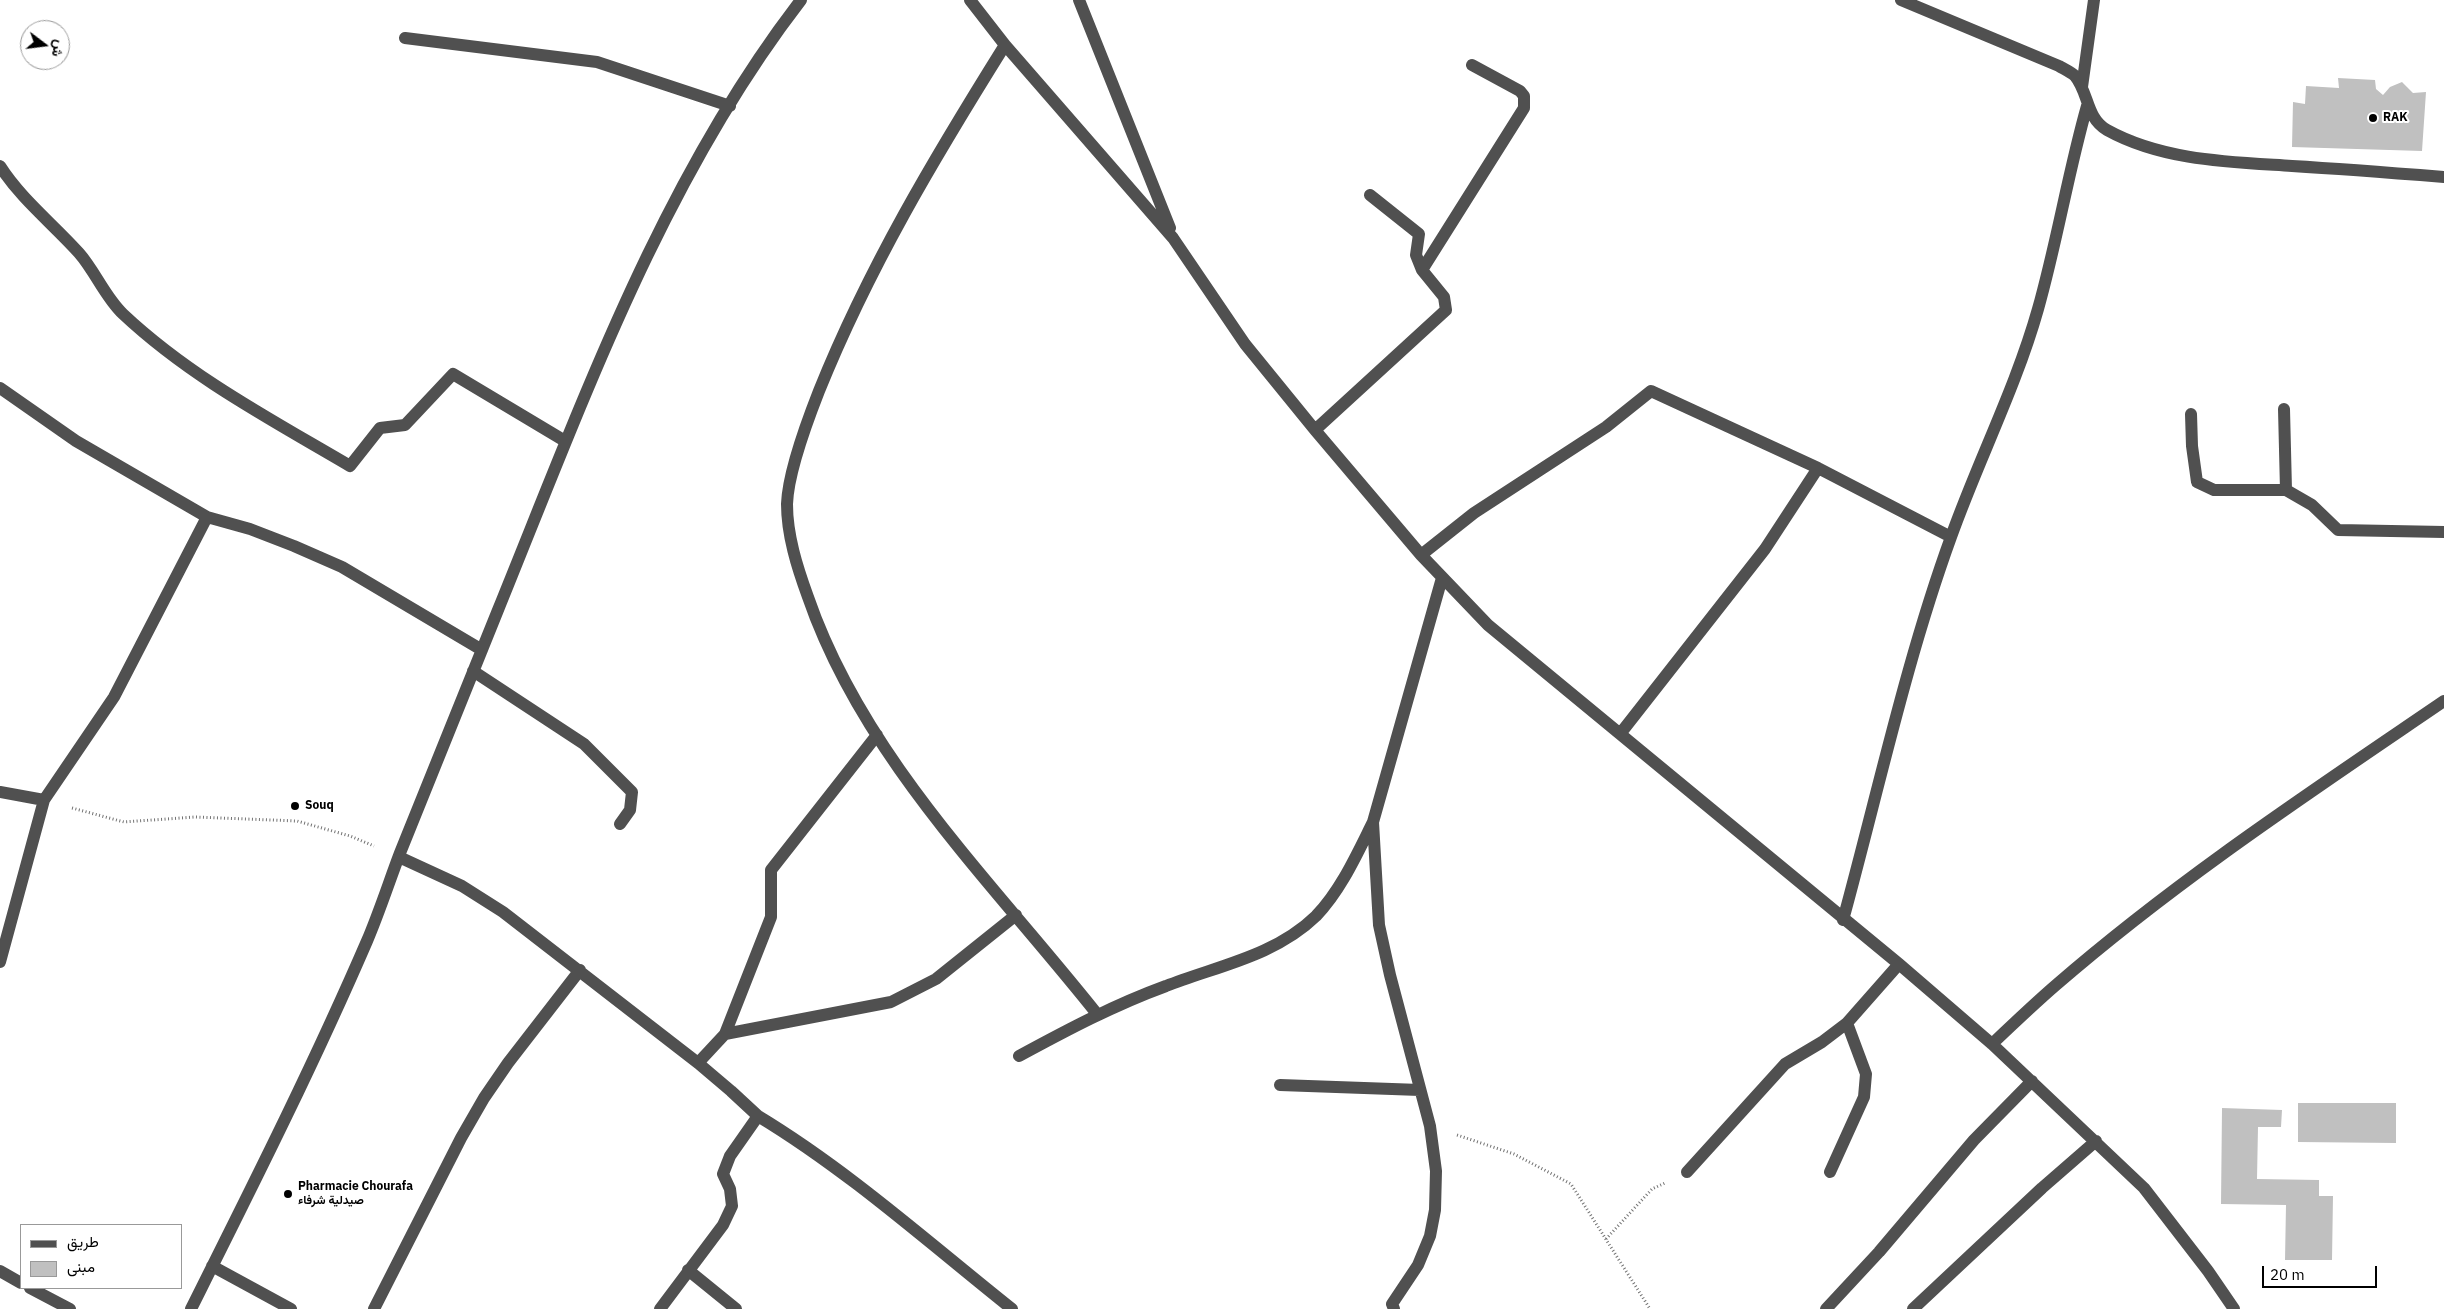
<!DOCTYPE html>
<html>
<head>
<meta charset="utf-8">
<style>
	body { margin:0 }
	#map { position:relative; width:2444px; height:1309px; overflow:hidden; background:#fff; font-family:"IBM Plex Sans",Vazirmatn,sans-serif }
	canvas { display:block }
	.legend { position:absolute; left:20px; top:1224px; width:162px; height:65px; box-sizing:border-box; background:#fff; border:1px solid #999; margin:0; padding:6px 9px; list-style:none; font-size:15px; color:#000 }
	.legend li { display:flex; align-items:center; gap:10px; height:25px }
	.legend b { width:25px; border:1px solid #999 }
	.north { position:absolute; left:20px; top:20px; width:50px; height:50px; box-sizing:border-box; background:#fff; border:1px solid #999; border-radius:50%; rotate:105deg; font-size:14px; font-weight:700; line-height:20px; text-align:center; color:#000 }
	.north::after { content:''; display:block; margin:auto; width:18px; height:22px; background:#000; clip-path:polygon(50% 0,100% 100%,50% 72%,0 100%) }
	.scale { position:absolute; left:2262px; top:1266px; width:115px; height:22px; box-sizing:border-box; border:2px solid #000; border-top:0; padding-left:6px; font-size:15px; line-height:18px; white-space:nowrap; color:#000; -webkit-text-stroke:4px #fff; paint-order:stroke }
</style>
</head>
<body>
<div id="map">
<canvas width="2444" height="1309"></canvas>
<ul class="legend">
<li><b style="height:6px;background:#505050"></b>طريق</li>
<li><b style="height:14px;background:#c0c0c0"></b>مبنى</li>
</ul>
<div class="north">ش</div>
<div class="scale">20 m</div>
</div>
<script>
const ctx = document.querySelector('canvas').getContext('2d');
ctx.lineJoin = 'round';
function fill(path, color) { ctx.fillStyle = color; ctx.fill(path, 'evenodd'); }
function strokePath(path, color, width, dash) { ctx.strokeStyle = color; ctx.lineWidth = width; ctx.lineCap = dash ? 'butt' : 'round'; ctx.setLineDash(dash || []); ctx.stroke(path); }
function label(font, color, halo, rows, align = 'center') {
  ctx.font = font + ' "IBM Plex Sans",Vazirmatn,sans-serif'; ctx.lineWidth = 4; ctx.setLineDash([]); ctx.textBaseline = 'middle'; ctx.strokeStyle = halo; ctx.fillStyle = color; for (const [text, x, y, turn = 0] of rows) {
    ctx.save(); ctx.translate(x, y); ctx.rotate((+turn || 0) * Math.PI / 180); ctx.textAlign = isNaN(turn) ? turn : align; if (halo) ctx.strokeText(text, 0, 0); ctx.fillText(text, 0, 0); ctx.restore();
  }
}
const building = new Path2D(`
	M2338,78L2375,80L2376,89L2383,95L2390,87L2402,82L2413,93L2426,92L2422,151L2292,147L2293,102L2305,104L2306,86L2339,88Z
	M2298,1103H2396V1143L2298,1142Z
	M2222,1108L2282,1110L2281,1127H2258L2257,1179L2319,1180V1196H2333L2332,1260H2285L2286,1205L2221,1204Z`);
const path = new Path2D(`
	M72,808L124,822L195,817L297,821L350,836L374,846
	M1457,1135L1514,1154L1571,1184L1650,1309
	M1606,1239L1652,1189L1665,1183`);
const minor = new Path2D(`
	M970,0L1005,45L1173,238L1245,344L1315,430L1421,555L1488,625L1899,964L1992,1044L2144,1188L2208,1271L2234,1309
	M1079,0L1170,228
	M1901,0L2059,66C2064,69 2071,72 2075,76C2089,93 2086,118 2107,130C2163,161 2231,162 2292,166C2343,169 2394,173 2444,177
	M405,38L597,62L730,106
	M1005,45C935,157 869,267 819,391C808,419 788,474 787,504C787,535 797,567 808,597C863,757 993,883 1097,1014
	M2082,87L2094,0
	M0,166C21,199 53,224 79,253C95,271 105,297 123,314C190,377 272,420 350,466L380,428L405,425L453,374L565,441
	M1422,270L1524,108V96L1520,91L1472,65
	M0,388L76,441L207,517L250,529L294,546L342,567L482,650
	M2284,409L2286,490
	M2191,414L2192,446L2197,482L2214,490H2286L2312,505L2338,530L2444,532
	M1315,430L1446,310L1444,297L1422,270L1416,255L1419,234L1370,195
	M1421,555L1474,513L1606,427L1651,391L1818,468L1951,537
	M473,671L584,744L632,792L630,810L620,824
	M1620,734L1765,549L1818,468
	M0,792L44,800
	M399,857L462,886L503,912L698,1063L731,1091L758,1116L730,1156L723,1174L730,1189L732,1206L723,1225L660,1309
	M1843,920C1878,792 1906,661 1951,537C1978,461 2016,387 2038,309C2057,242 2068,173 2087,106
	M0,962L44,800L114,697L207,517
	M725,1034L771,917V870L877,735
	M1992,1044C2013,1024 2034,1004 2056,985C2177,880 2312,791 2444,701
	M1019,1056C1067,1030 1114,1005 1166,986C1217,966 1275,956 1316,916C1341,890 1357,854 1373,822
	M698,1063L725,1034L891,1002L936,979L1016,915
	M1280,1085L1420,1090
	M758,1116C849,1171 929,1243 1012,1309
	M1687,1172L1785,1064L1822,1042L1847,1023L1899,964
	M1830,1172L1864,1097L1866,1074L1847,1023
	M212,1266L291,1309
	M688,1270L736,1309
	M0,1271L21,1283
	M30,1288L70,1309
	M191,1309C252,1187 313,1066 367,941C379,913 389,882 400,853C432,772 465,691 498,610C583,401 662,180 801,0
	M374,1309L461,1138L484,1098L508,1063L580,970
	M1394,1309L1392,1304L1418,1265L1430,1236L1435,1210L1436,1171L1430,1126L1390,975L1379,925L1373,822L1442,578
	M1826,1309L1879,1252L1974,1140L2032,1081
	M1913,1309L2042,1188L2096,1141`);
const markers = [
	[2373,118,5,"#000"],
	[295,806,5,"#000"],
	[288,1194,5,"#000"]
];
const poiNames = [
	["RAK",2383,118],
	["Souq",305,806],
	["Pharmacie Chourafa",298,1187],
	["صيدلية شرفاء",298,1201]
];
fill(building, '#c0c0c0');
strokePath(path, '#727272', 3, [1, 2.5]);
strokePath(minor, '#505050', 12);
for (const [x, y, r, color] of markers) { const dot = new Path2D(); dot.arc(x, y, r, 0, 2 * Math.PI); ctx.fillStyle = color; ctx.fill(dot); strokePath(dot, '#fff', 2); }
label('bold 12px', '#000', '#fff', poiNames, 'left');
</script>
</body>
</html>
